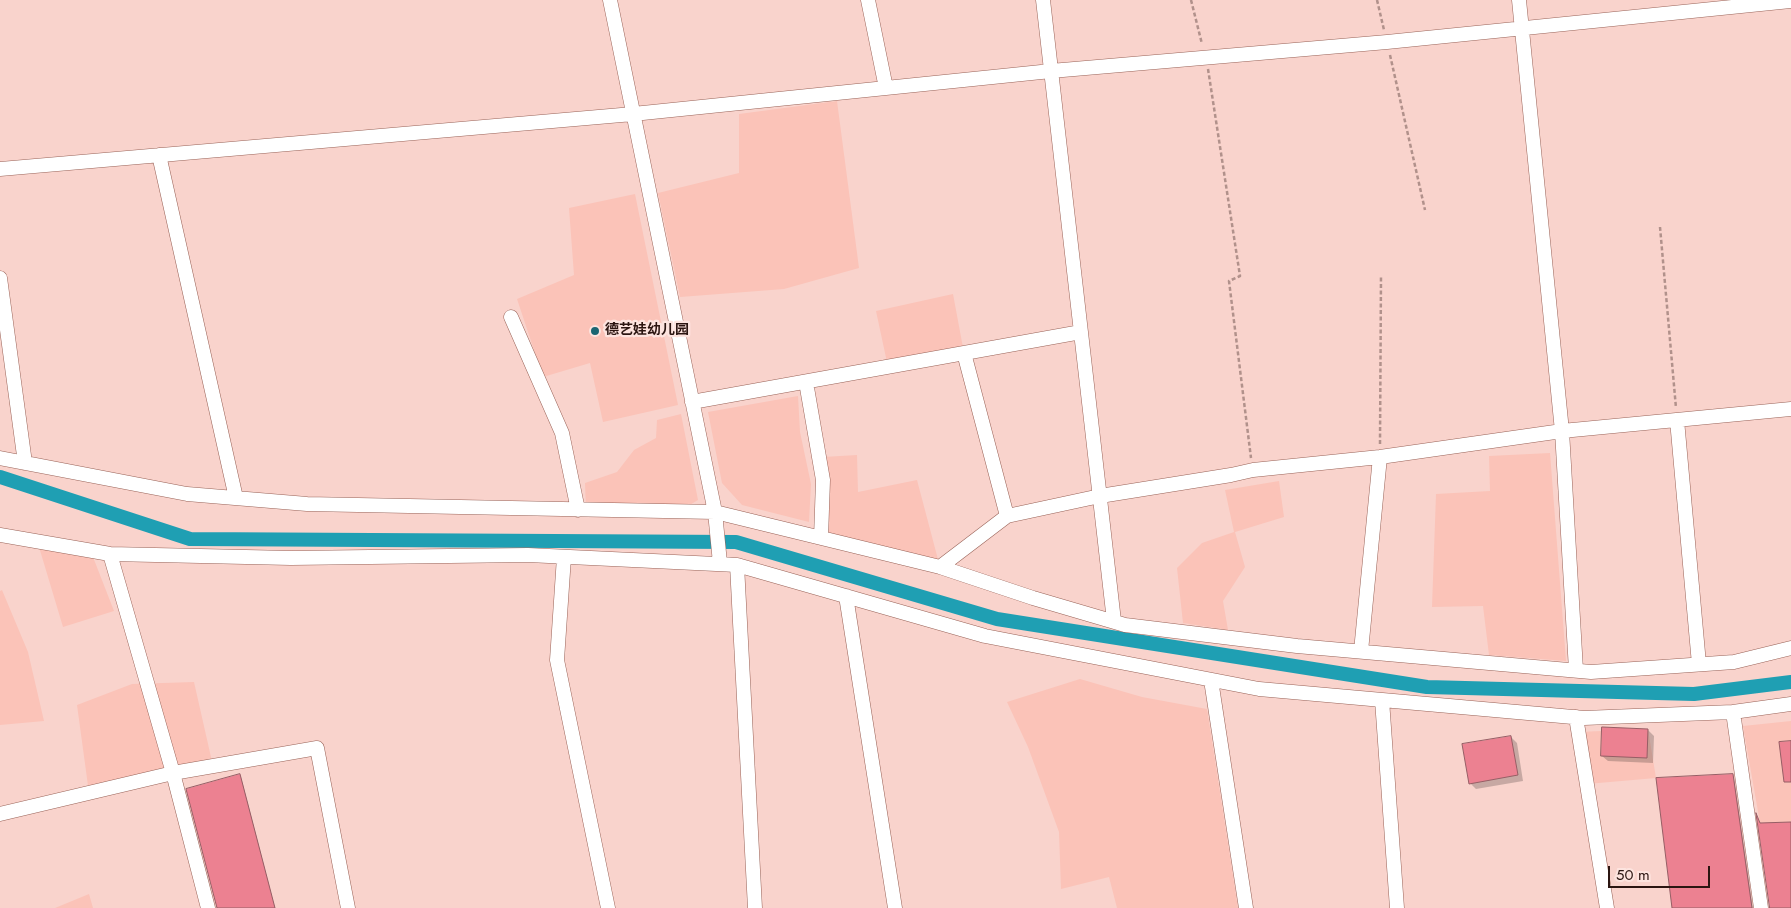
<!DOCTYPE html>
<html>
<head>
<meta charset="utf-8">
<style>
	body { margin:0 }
	#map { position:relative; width:1791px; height:908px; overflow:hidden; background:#f9d3cc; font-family:Jost,sans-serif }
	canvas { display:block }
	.scale { position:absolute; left:1608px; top:866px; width:102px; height:22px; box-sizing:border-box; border:2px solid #2b1511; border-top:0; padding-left:6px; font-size:15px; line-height:18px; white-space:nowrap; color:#2b1511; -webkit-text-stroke:4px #fde4df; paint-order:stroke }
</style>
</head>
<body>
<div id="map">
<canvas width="1791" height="908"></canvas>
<div class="scale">50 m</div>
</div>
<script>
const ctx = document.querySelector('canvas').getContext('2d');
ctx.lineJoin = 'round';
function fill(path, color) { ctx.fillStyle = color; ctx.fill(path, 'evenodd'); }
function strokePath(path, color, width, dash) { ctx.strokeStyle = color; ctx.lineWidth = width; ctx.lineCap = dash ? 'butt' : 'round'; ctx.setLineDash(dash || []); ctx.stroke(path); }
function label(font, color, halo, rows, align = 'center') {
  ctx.font = font + ' Jost,"Noto Sans SC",sans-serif'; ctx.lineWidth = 4.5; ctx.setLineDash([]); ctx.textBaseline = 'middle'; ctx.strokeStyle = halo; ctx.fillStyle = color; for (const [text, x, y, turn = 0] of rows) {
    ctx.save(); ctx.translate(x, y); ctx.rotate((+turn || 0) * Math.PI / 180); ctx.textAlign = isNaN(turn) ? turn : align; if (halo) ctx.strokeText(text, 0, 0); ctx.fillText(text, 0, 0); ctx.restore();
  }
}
const built = new Path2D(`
	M837,101L859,268L784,289L680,297L658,193L739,173V114Z
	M635,194L678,405L603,422L590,363L543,377L517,299L574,275L569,208Z
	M953,294L964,353L888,367L876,311Z
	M798,396L800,432L811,484L809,522L742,505L722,483L708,412Z
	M681,414L698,500L678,512L586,510L585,483L617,472L634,450L656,438L657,420Z
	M1550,453L1566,661L1489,655L1483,606L1432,607L1436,494L1490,491L1489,456Z
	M857,455L858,492L917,480L940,567L821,538L823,457Z
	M1279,481L1284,517L1235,532L1245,567L1223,601L1228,630L1183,623L1177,568L1202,543L1234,532L1225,490Z
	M39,547L93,557L114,611L63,627Z
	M2,590L28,652L44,721L0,725V591Z
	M1080,679L1142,697L1207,709L1238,908H1117L1109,877L1061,889L1059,832L1028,747L1007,702Z
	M194,682L213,766L89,793L77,705L132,684Z
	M1791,721V822L1760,823L1743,726Z
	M1648,729L1656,778L1587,784L1578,732Z
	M89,894L93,908H55Z`);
const shadow = new Path2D(`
	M1648,730L1654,736L1653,763L1608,761L1602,756Z
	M1511,737L1517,743L1523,781L1476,789L1470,783Z
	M239,775L241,777L275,908H217Z
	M1733,775L1734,777L1753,908H1673Z`);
const canal = new Path2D(`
	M0,477L190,539L736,542L997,619L1427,687L1694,694L1791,682`);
const building = new Path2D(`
	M1602,727L1648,729L1647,758L1601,756Z
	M1511,736L1518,775L1469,784L1462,744Z
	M1791,741V782H1784L1779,742Z
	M240,774L275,908H217L186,789Z
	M1733,774L1752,908H1672L1656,778Z
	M1756,813L1760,823L1791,822V908H1770Z`);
const path = new Path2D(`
	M1191,0L1202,44
	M1377,0L1384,30
	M1390,55L1425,210
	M1208,69L1240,276L1229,281L1251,458
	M1660,227L1676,408
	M1380,444L1381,276`);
const minor = new Path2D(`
	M610,0L715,512L720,563
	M868,0L886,88
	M1043,0L1114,621
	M1519,0L1562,431L1576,670
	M159,155L236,498
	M0,169L633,114L1051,71L1387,42L1791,1
	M0,278L25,463
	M511,317L562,433L578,510
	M964,353L1007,516
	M806,382L823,480L821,538
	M692,402L1081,332
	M1677,420L1699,664
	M0,458L187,494L307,504L715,512L940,567L1033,598L1125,625L1297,646L1591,672L1734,662L1791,648
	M0,535L110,554L291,558L528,555L737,565L985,636L1259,689L1584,718L1733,712L1791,704
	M110,554L173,773L208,908
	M564,557L557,660L608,908
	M737,565L755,908
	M940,567L1007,516L1100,496L1231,475L1253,470L1380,457L1562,431L1791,409
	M846,596L895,908
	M1361,651L1380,457
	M1211,680L1246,908
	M1382,700L1397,908
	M1733,712L1761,908
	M1576,717L1607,908
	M0,814L173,773L317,748L348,908`);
const markers = [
	[595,331,5,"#1b6572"]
];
const poiNames = [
	["德艺娃幼儿园",605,331]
];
fill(built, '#fbc3b8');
fill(shadow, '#0003');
strokePath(canal, '#1f9fb3', 14);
fill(building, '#ec8191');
strokePath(building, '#965e65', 1);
strokePath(minor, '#996358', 15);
strokePath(path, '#b1918b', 2.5, [4, 2.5]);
strokePath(minor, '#fff', 14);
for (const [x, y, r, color] of markers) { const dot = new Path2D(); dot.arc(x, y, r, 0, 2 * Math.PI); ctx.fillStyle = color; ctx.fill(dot); strokePath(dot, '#fde4df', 2); }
label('bold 14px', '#2b1511', '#fde4df', poiNames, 'left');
</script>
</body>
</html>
